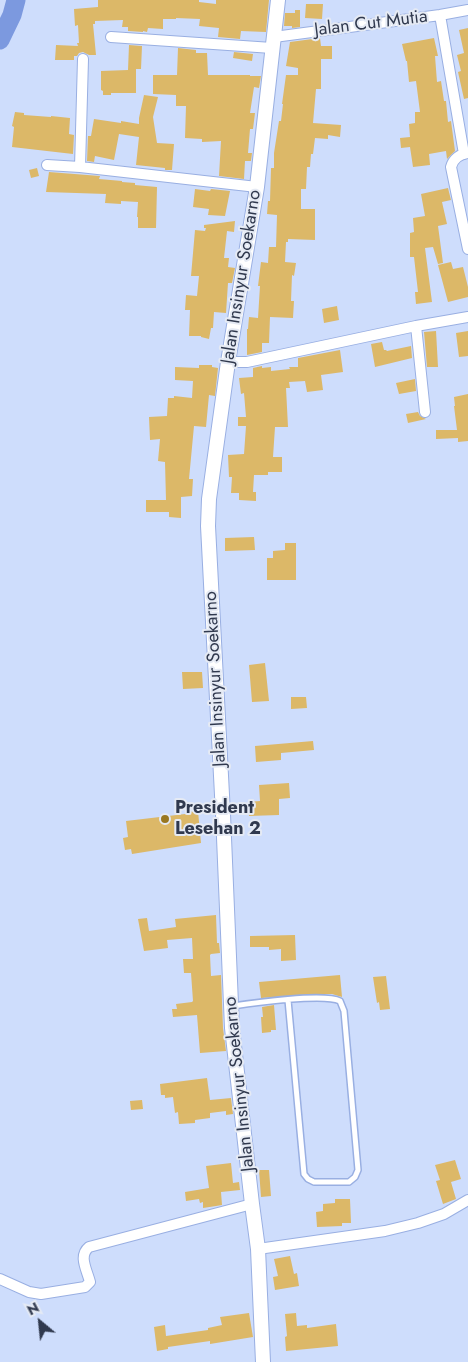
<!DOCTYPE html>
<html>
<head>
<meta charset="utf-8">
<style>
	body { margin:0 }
	#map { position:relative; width:468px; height:1362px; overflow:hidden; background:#ceddfc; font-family:Jost,sans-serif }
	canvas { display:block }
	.north { position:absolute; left:15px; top:1297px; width:50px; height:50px; -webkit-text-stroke:4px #e5eaf4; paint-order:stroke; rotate:332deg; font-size:14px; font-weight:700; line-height:20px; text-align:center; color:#30394e }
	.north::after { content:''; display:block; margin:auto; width:18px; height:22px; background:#30394e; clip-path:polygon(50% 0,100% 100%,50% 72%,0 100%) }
</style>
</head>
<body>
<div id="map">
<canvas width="468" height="1362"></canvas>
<div class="north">N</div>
</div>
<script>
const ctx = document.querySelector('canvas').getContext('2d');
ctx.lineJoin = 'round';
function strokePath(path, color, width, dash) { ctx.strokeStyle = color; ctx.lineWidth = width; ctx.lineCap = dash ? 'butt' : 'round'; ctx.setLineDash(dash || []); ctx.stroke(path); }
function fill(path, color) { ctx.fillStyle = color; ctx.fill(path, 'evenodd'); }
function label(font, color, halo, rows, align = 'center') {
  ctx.font = font + ' Jost,sans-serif'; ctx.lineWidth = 4; ctx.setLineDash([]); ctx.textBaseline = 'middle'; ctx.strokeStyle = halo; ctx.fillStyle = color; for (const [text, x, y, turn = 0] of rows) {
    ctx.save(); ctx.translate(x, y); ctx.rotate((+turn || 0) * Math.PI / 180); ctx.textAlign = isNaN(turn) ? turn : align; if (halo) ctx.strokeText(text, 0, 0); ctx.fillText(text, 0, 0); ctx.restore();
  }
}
const river = new Path2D(`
	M0,40L12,15L16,0`);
const building = new Path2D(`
	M98,0H199V2L216,4V0H269L266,32L241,31L240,39L218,37L219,28L199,26L200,19L176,18V19H163V29L148,28L147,32L143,31V32L128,31V27H122L123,20L95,21V24H93L96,55H89L83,52L79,53L77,56H74V60H55L56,45L78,46L77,43H79L78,25L75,26L74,9L98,7Z
	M306,4H323L322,19L305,18Z
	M295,10H300V27L292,28V26H284L285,13H295Z
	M468,28V98L464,99L458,72L461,71L457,55L464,53L459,30Z
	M320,38L321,46H332V59H321V89H316L313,123L341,125L340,137L328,135V139L315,138L313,154H311L310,167H307L306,189H301V209H315V240L288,239V242H286L285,262L296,263L294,276L292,275L291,301H294L293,318L270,317L269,343H262V352L247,355V329H248L249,317L258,318L260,286H258L261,262L268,263L269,247H276L277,215L267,214L268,201H270L271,168H274V153L279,121H281L283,104H282L286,75H298V68L286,66L290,42Z
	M434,38L438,56H435L437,82L441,81L444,101H446L448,122L451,121L455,151L447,159L446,151L429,154L430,165L413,167L410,147L401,148L400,138L410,137L409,124L415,123V112H420L416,81L409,82L407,61H406L402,44Z
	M129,45L142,46L141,69H136V93H111V95H103V91L101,90V71L128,70Z
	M178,48L196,50V53H207L208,75H250V76H261L259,88L254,87L250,113H255L253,129H250L248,153H252L251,161H245L244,179L219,176L221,141L202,142V139L185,138L186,106H176V95L153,94V75H177Z
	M234,52L253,54L252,61L233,58Z
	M144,95L158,97L153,117L157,143L174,144L172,170H165V168L136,165L139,137L119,134L114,160L95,156L94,162L87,161L88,136H91L94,119L121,123V121L139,124V118Z
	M15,112L24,113V115L51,117V116L70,118L69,134L74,135L73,154L12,147L14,127L12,126Z
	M37,168L39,176L31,178L29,170Z
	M49,172L100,176L99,179L122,181V182L135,183V185L157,187L156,228H138V217H137L138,202L121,201V204L105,203L106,194L46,192Z
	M448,188L451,200L442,202L447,224L438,226L443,263L438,264L433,247L425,248L432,302L416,304L415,292H418L414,257H410V233L414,232L413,218L425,216L421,194Z
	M195,189L210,191L211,189L230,191L225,216L208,215L209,209L193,207Z
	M235,221L234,232L227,231L224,258H229L228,267L235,268L232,283H228L226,313L214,312L213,328H211L209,339L201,337V336H189L190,310H185L186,295L197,296L199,276H191L195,230L205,231L206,228H204V225Z
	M451,262L453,269L463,267L468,287V297L448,302L438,265Z
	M337,306L339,320L324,323L322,309Z
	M436,331L438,367H427L424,332Z
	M468,331V356L459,357L456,333Z
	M382,342L384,350H386L387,351L411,346L412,358L375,367L371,344Z
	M340,350L343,372L321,375L323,390L307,392L305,381L289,382L290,388H286L288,427H275L273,457H282V472H268V475H254L253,492H256V501L239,500V493H231L232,477H229L228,455L244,454L246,426H238V417H246L244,393L241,394L239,378L253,377V368L262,366V368L271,367V371L290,369L289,367H298V358Z
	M199,365H212V367L218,368L215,396L209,395L206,427L194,426L189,479H193L192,496L181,497V518L169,517V512H146V500H166L165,462L158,461L160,439L150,440L149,417L167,416L168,398H174V396L192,398L193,381L175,380V367L199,368Z
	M415,379L416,391L399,394L396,383Z
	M468,394V441L458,442V438L436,439V430H457L454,406H455L454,397Z
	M418,412L420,416L426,419L408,423L406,414Z
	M254,537L255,550L225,551V538Z
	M285,543H296V580H267V558H273V551L285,550Z
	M265,663L269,701L252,702L249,665Z
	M182,672H202L203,688L183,689Z
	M291,697H306L307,708L291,709Z
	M313,741L314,750L281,753V760L256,762L255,746Z
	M289,783L290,798L279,799V815L249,816L248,802L260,801L259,785Z
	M198,811L201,843L132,854L131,849L125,850L123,838L128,837L126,821L185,814V812Z
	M216,915L217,943H219L220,953L211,954L210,955L211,976L221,975L223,1028L226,1051L200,1053L197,1015L173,1017L172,1009H177L176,1004L192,1002L193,1001L191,973H184L183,959H193L192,938L167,940L168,948L144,951L138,919L147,918L149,931L176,927L175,919Z
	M295,935L296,960L281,961V949L269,950V947H250V936Z
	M340,975L342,997L332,994H319L261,998L259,982Z
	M386,976L390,1009L380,1010L379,1002L377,1003L373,977Z
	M274,1005L276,1030H271V1032L262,1033L261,1017H263L262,1007Z
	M207,1078L210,1100L231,1098L233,1114L226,1115V1111L210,1113V1118L195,1120V1123L179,1124L178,1112L175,1113L173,1097L165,1098V1095H161L160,1084Z
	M142,1100L143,1109L131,1110L130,1101Z
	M455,1160L461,1179L451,1182L456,1199L443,1204L436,1181L440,1180L435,1165Z
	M231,1163L233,1183L239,1182L240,1190L221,1192L222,1205L216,1206L203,1208V1202L200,1203L199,1199L186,1201L185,1192L209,1188L206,1166Z
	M259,1170H269L271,1196L261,1197Z
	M335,1199H350L351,1223H342V1226L317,1227L316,1212L323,1211V1204L335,1203Z
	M290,1256L294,1274L297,1273L299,1286L275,1290L273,1277L278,1276L274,1259Z
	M249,1313L253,1337L210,1344V1341L168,1347V1349L157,1351L154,1327L165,1325L166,1336L208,1330V1328L222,1325L220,1317Z
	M296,1313L297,1326L307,1325V1328L336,1324L338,1346L286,1351L285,1337L287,1336L285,1314Z`);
const lane = new Path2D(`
	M233,1006C253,1003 324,993 340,1001L344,1011L358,1170L355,1177L349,1182H314L308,1179L304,1174L288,1000`);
const street = new Path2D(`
	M440,15L464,154
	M111,37L272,48
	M274,37L440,15L468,10
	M468,153C460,154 453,159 451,167L468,249
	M47,165L80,167L257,187
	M80,167L83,59
	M416,326L425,412
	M228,362H247L416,326L468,317
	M258,1249L385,1231L418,1223L444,1214L468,1200
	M0,1279L29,1292L41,1294L85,1287L90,1282C87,1270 78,1256 89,1247L252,1204`);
const secondary = new Path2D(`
	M263,1362L258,1249L252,1204L232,1028L223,814L208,526L209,499L228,362L257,187L278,0`);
const markers = [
	[165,819,5,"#997721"]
];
const streetNames = [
	["Jalan Cut Mutia",371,24,-7],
	["Jalan Insinyur Soekarno",242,277,-81],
	["Jalan Insinyur Soekarno",216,679,-93],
	["Jalan Insinyur Soekarno",240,1084,-96]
];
const poiNames = [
	["President",175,809],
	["Lesehan 2",175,830]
];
strokePath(river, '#7c99df', 19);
fill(building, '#dcb868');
strokePath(lane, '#99afe2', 8);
strokePath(street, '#99afe2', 12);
strokePath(secondary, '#99afe2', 16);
strokePath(lane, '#fff', 5);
strokePath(street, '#fff', 10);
strokePath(secondary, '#fff', 14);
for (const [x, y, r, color] of markers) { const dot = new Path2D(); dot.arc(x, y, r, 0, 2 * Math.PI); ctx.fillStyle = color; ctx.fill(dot); strokePath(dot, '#e5eaf4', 2); }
label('18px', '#30394e', '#e5eaf4', streetNames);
label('bold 18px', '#30394e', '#e5eaf4', poiNames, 'left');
</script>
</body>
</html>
